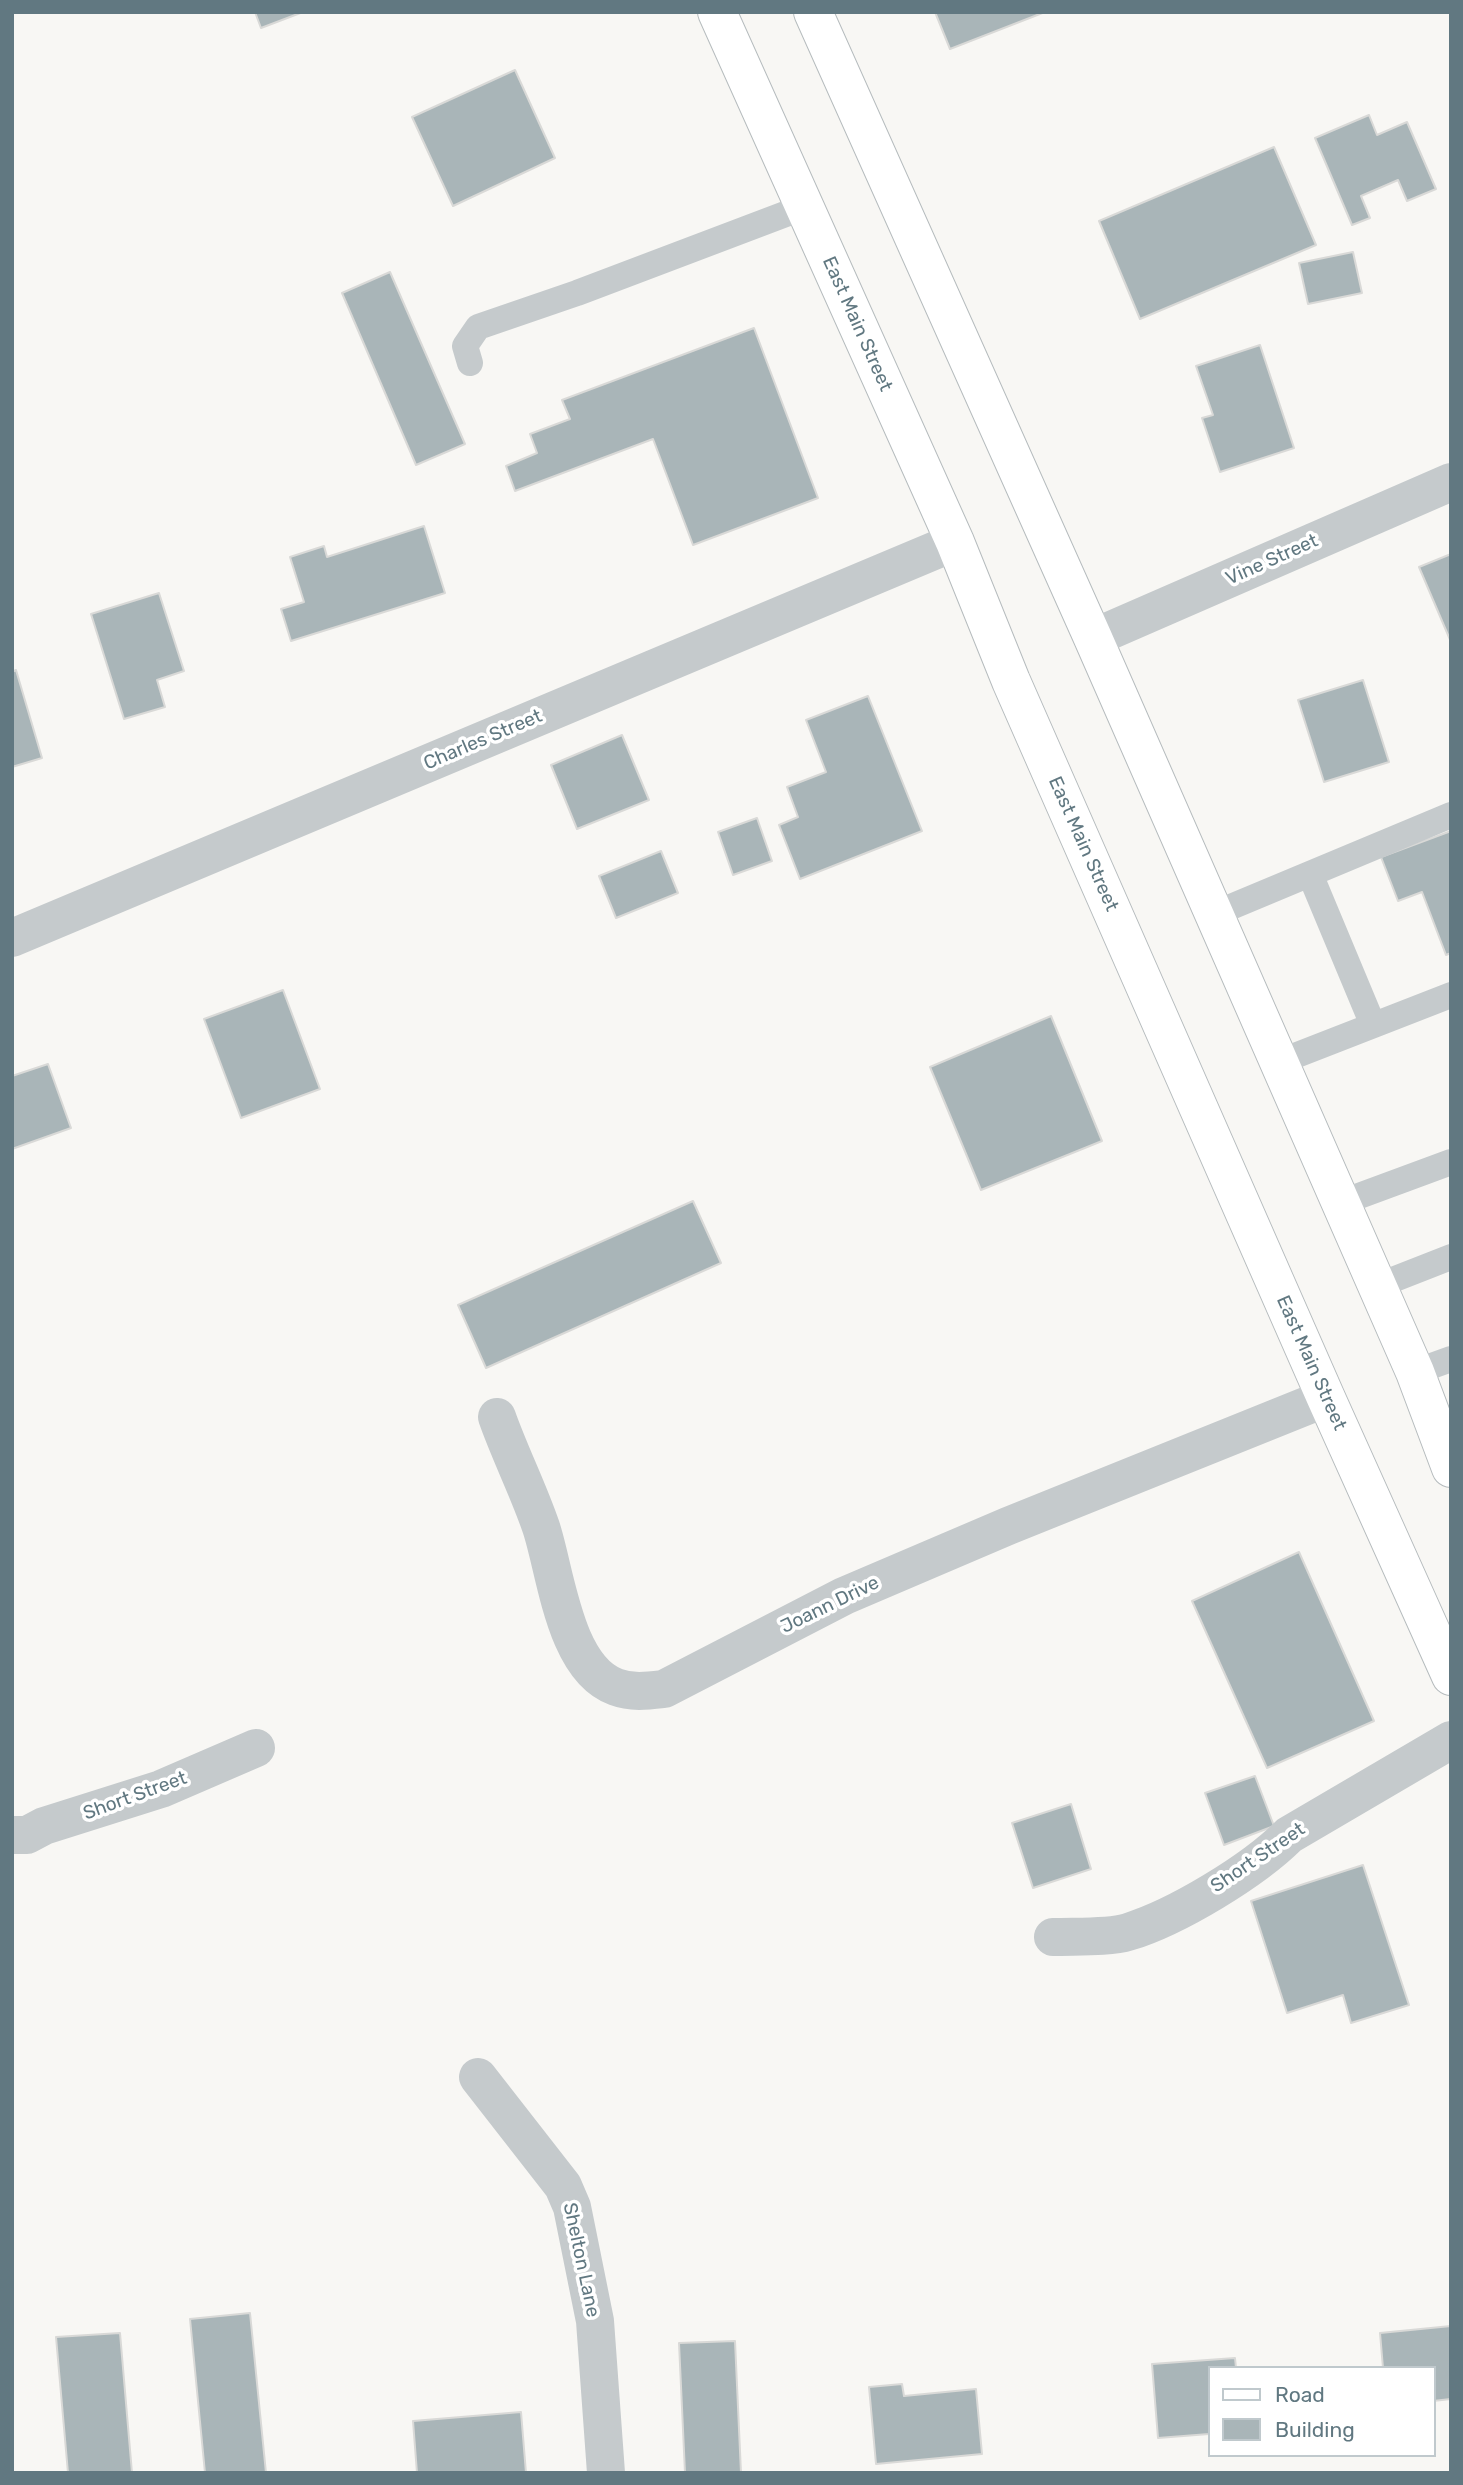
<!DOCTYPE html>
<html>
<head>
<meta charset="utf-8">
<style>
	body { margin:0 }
	#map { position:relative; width:1463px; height:2485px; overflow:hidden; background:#f8f7f4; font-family:Rubik,sans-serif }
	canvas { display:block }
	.frame { position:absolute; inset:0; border:14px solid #617881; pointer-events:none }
	.legend { position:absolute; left:1208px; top:2366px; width:228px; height:91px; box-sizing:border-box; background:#fff; border:2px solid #c0c9cd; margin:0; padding:9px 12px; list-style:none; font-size:21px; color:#617881 }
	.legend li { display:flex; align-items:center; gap:14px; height:35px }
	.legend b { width:35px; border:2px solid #c0c9cd }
</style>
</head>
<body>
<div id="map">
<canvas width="1463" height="2485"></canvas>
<div class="frame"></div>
<ul class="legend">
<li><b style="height:9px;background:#fff"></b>Road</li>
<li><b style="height:19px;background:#a9b5b8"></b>Building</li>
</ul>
</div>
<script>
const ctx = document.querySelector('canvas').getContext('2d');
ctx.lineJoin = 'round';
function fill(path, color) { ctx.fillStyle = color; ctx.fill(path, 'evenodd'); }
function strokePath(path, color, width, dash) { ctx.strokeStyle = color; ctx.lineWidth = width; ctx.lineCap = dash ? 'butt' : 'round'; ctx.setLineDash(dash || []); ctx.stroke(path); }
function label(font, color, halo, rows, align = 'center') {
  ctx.font = font + ' Rubik,sans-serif'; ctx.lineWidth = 7; ctx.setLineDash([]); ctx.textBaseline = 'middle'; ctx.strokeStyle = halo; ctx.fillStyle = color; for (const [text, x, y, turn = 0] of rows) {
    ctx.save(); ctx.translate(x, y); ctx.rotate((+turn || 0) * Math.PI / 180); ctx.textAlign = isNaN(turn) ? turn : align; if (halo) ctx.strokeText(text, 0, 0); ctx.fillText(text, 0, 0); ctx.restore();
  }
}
const building = new Path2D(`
	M255,12H303L261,28Z
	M935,12H1045L950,49Z
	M515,70L555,158L453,206L412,117Z
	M1369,115L1377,135L1407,122L1436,189L1407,201L1398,180L1361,196L1370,218L1352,225L1315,138Z
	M1274,147L1316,245L1140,319L1099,221Z
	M1353,252L1362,293L1308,304L1299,263Z
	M390,272L465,444L416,465L342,293Z
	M754,328L818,498L693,545L653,439L515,491L506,466L537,453L530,434L570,419L562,400Z
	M1260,345L1294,448L1220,472L1202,418L1213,415L1196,366Z
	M424,526L445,593L291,641L281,609L304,602L290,557L324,546L327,557Z
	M1451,554V642L1419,567Z
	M159,593L184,671L157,680L165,707L124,719L91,614Z
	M16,670L42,758L12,767V672Z
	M1363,680L1389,762L1324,782L1298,700Z
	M868,696L922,831L800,879L779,825L798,817L787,787L826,772L806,720Z
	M622,735L649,800L577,829L551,765Z
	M757,818L772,861L733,875L718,832Z
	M1451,831V953L1446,955L1422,892L1398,901L1381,857Z
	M661,851L678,893L616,918L599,876Z
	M283,990L320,1089L241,1118L204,1019Z
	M1051,1016L1102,1141L981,1190L930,1067Z
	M48,1064L71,1128L12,1149V1076Z
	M693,1201L721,1263L486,1368L458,1305Z
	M1299,1552L1374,1721L1267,1768L1192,1601Z
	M1255,1776L1274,1826L1224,1845L1205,1793Z
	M1071,1804L1091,1869L1033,1888L1012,1823Z
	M1363,1865L1409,2005L1351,2023L1343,1995L1287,2013L1251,1901Z
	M250,2313L266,2473H205L190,2319Z
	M1451,2326V2399L1433,2401V2368H1383L1380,2333Z
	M120,2333L132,2473H68L56,2337Z
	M735,2341L741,2473H685L679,2343Z
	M1235,2358L1236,2368H1209V2434L1158,2438L1152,2364Z
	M902,2384L904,2396L976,2389L982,2454L876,2464L869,2387Z
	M521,2412L526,2473H417L413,2421Z`);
const service = new Path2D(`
	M470,363L465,346L478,327L577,293L804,207
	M1310,874L1373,1025
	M1214,914L1451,815
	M1279,1062L1451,995
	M1340,1203L1451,1162
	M1377,1286L1451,1257
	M1415,1372L1451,1359`);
const minor = new Path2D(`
	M1093,638L1451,482
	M12,938L955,542
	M497,1417C510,1454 528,1489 541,1527C556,1572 564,1668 616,1687C632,1693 647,1691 664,1689L844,1596L1008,1526L1326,1398
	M12,1835H27L44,1826L161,1789L256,1748
	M1053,1937C1074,1936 1109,1938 1128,1932C1177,1917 1253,1871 1289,1835L1451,1740
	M478,2077L563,2186L572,2207L595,2321L606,2473`);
const primary = new Path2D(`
	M717,12L955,542L1011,681L1326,1398L1451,1676
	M813,12L1093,638L1415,1372L1451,1468`);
const streetNames = [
	["East Main Street",857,324,66],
	["Vine Street",1272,560,-24],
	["Charles Street",483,740,-23],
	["East Main Street",1083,844,66],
	["East Main Street",1311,1363,66],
	["Joann Drive",830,1605,-26],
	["Short Street",135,1796,-20],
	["Short Street",1258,1858,-34],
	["Shelton Lane",581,2260,78]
];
fill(building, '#a9b5b8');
strokePath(building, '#d9d9d7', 2);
strokePath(primary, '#b6bcbe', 40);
strokePath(service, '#c5cacc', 26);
strokePath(minor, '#c5cacc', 38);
strokePath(primary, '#fff', 38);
label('19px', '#617881', '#fff', streetNames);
</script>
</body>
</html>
